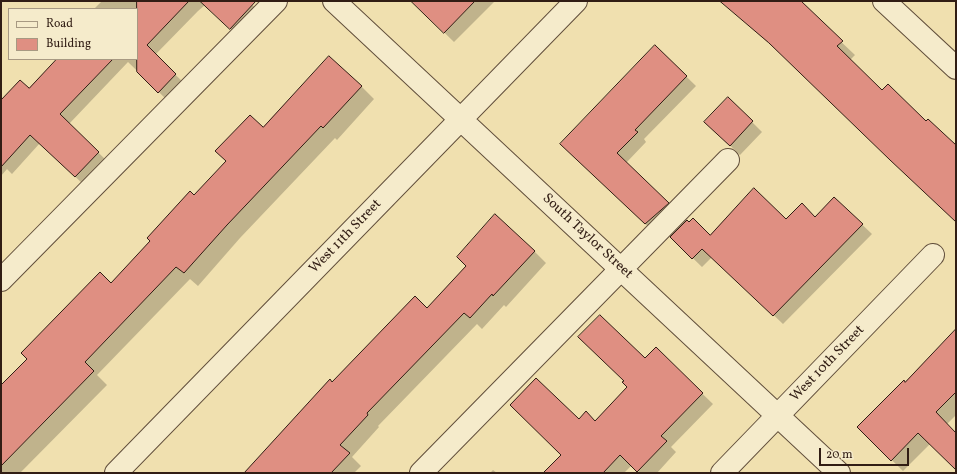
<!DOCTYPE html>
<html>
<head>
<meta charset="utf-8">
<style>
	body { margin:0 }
	#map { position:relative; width:957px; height:474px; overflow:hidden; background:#f0e0af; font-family:Vollkorn,serif }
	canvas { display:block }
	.frame { position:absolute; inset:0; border:2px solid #311d14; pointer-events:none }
	.legend { position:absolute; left:8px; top:8px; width:130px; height:52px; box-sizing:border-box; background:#f5ebcb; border:1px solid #a79982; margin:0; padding:5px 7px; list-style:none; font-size:12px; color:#311d14 }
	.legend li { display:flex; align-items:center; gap:8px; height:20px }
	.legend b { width:20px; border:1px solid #a79982 }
	.scale { position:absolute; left:819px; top:448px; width:90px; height:18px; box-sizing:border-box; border:2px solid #311d14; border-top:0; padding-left:5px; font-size:12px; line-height:14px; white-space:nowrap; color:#311d14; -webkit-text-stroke:3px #f5ebcb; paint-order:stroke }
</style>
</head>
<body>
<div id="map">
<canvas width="957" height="474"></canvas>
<div class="frame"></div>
<ul class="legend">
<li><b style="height:5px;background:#f5ebcb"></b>Road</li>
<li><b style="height:11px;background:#df8f82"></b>Building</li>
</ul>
<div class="scale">20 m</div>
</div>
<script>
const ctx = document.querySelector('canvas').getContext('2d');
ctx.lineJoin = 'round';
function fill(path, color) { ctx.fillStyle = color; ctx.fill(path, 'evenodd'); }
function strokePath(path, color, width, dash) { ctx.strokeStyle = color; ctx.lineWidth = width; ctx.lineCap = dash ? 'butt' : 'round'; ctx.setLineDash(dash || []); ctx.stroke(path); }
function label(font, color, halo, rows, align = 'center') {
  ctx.font = font + ' Vollkorn,serif'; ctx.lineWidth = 3; ctx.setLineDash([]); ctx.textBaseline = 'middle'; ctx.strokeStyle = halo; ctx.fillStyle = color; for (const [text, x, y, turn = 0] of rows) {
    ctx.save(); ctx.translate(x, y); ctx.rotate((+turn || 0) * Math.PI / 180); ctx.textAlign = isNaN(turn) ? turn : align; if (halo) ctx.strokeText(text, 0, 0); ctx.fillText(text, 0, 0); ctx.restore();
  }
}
const shadow = new Path2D(`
	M102,1H248L262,14L240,38L205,5L198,11L155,55L185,84L168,101L128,62L69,124L108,162L85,186L40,143L12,174L7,169L1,176V102L29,90L59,59H137V9H94Z
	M417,1H495L454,42L415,4Z
	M721,1H798L855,55L850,60L883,92L926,122L956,146V221L783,56Z
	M655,46L696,86L644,139L646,142L626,163L677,212L655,233L570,153Z
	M361,86L374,99L337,140L335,138L240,238L198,286L190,279L97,375L107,385L20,473H1V388L111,285L194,196L263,129Z
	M728,98L762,132L740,155L715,131Z
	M834,198L872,234L783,324L712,257L702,267L671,237L710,236L786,221L815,218Z
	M534,251L546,263L506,307L504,305L482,329L477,324L378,426L379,427L352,457L361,466L354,473H264L332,383L427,310Z
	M956,331V415L947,424L956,434V469L930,444L903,471L858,427L905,383Z
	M656,349L713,404L671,447L676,452L657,473H640L632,465L624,473H545L563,455L579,420L595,422L628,388L645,360Z
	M493,470L497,473H490Z`);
const building = new Path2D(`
	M137,1H189L147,45L176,74L158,93L137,72Z
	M200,1H256L230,29Z
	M411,1H475L444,33Z
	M720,1H801L843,41L837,46L882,90L888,84L926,121L928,119L956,145V222L890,160L769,43Z
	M655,45L687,76L635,130L638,132L617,153L669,203L645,224L560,144Z
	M329,56L362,86L323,128L321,126L227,225L184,273L176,267L85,362L94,371L1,466V385L27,359L21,353L100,272L111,283L150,241L147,238L190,191L194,195L226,161L215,151L250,115L263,127Z
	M57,59H113L60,114L99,152L75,177L30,135L1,167V100L20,80L29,88Z
	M728,97L753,121L730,146L704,122Z
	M754,188L786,219L802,203L815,217L834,197L863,224L773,316L702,249L692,259L670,237L687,220L689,222L693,218L710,235Z
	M495,214L535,251L493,296L492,294L470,318L464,313L367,413L368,415L340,445L350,453L331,473H244L330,379L332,382L415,296L427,308L466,266L457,257Z
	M600,315L645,358L656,347L703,393L661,436L667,441L637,472L620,455L603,473H543L561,455L510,405L536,378L579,419L586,411L595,421L627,387L622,382L624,381L578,337Z
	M956,329V392L936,412L956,433V470L918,433L891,461L857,427L904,380L905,382Z`);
const minor = new Path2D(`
	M334,1L839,473
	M884,1L956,68
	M1,280L276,1
	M116,473L576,1
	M421,473L728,160
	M722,473L933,255`);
const streetNames = [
	["West 11th Street",346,237,-46],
	["South Taylor Street",587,237,43],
	["West 10th Street",828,364,-46]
];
fill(shadow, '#0003');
fill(building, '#df8f82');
strokePath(building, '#311d14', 1);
strokePath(minor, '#614e3b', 24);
strokePath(minor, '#f5ebcb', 22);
label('14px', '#311d14', '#f5ebcb', streetNames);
</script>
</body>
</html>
